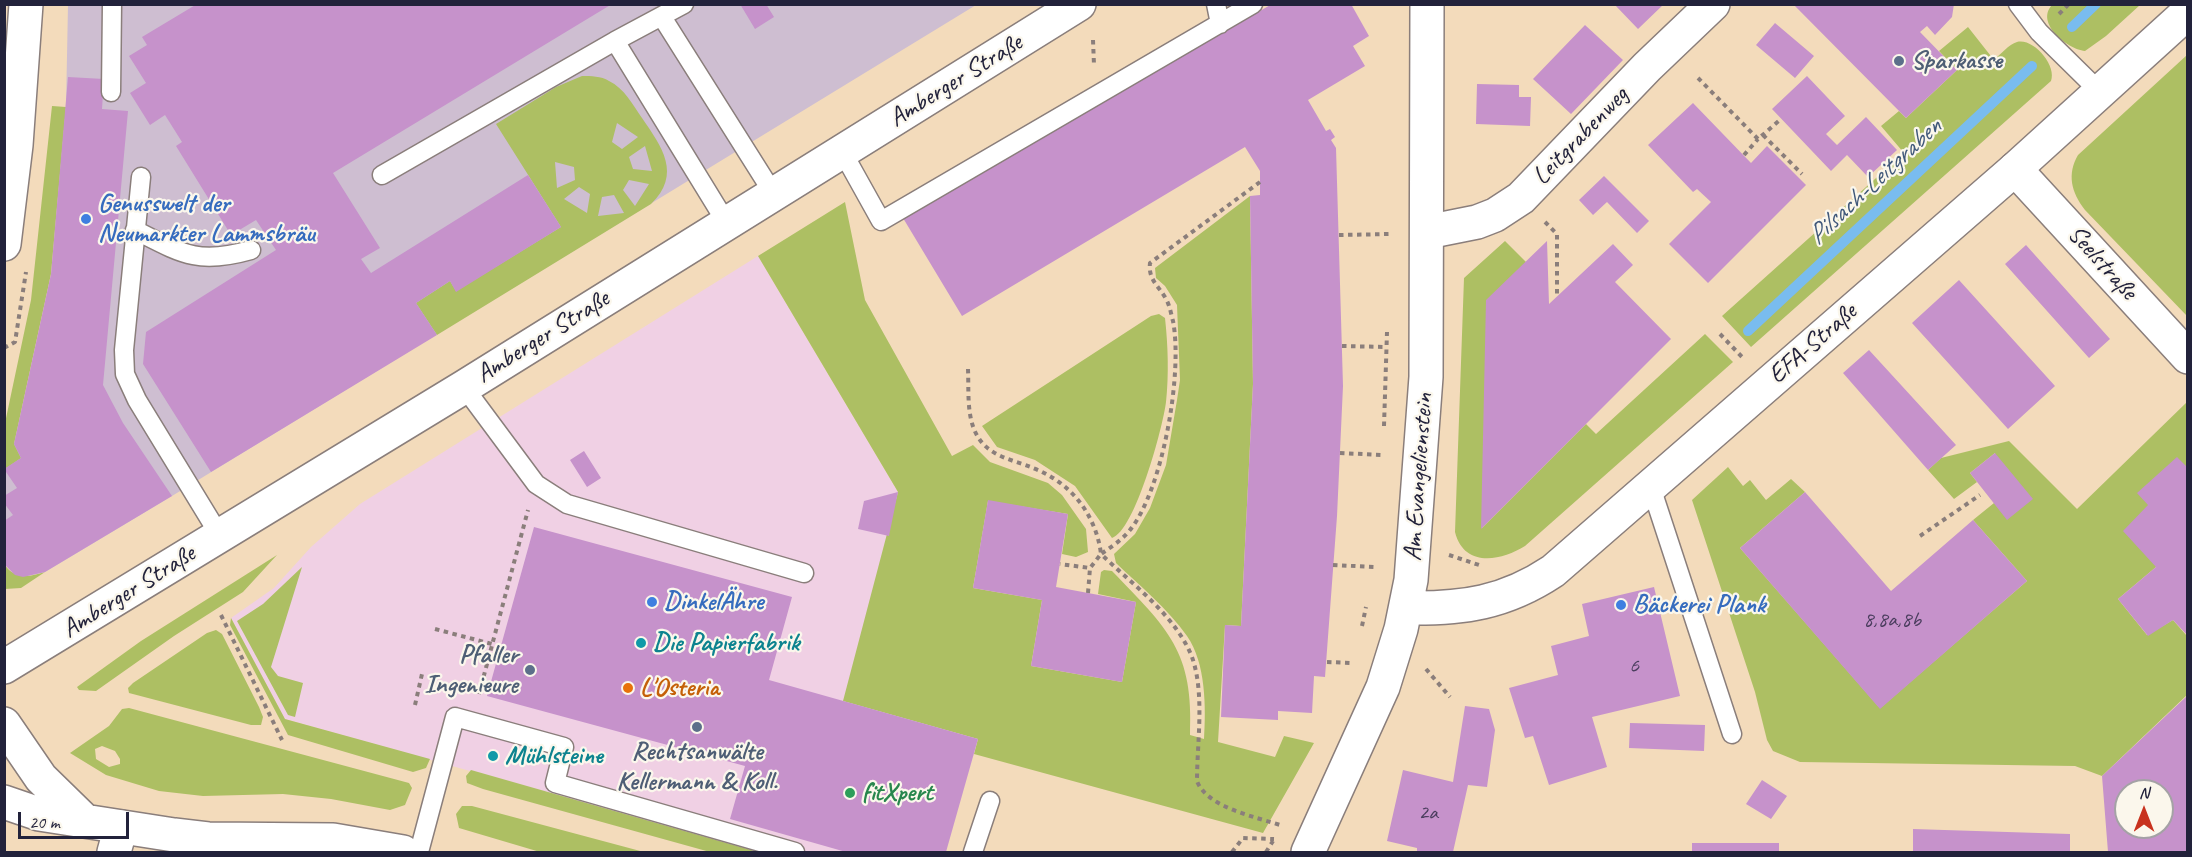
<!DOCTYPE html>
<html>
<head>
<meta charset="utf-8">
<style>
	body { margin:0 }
	#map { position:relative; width:2192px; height:857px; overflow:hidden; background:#f3dbbb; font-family:Caveat,sans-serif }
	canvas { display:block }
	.frame { position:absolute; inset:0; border:6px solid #22223b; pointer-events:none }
	.north { position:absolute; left:2114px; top:779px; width:60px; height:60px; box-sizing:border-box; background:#fbf7ec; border:2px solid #a4a2a5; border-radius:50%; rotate:0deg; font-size:16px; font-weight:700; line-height:24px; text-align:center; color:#22223b }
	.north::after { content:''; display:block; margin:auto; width:21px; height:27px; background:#c8321e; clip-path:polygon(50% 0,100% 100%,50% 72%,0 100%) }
	.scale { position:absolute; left:18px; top:812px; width:111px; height:27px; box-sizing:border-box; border:3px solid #22223b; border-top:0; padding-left:8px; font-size:18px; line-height:21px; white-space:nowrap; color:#22223b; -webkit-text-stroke:4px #fbf7ec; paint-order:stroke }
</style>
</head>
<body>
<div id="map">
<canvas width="2192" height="857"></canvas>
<div class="frame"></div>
<div class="north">N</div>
<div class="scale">20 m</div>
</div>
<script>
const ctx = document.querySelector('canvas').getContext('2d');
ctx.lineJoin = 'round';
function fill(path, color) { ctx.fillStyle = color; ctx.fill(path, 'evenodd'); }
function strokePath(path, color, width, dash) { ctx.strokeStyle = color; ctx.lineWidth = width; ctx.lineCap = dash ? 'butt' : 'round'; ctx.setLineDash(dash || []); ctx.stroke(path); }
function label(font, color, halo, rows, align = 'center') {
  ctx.font = font + ' Caveat,sans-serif'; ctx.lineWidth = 4.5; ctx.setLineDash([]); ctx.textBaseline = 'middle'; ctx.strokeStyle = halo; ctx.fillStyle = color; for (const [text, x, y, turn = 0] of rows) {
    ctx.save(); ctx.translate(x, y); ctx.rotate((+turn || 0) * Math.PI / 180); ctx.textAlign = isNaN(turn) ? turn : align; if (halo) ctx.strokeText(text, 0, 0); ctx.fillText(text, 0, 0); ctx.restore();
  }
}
const built = new Path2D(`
	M758,256L898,492L889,536L978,739L945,852H758L285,719L231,618L274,588L311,547L360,504Z`);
const industrial = new Path2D(`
	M68,5H976L172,496L45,572L23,577L15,575L5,564V469L14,444L52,274L66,107Z`);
const green = new Path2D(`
	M2052,5V4L2140,5L2106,36L2085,51C2067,49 2035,23 2052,5Z
	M1968,27L1994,60C2000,55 2009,44 2017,42C2034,38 2057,66 2051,81L1751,347L1722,316L1904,153L1881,126L1899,111L1906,118L1957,70L1939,51Z
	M2187,55V316L2085,210C2071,192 2067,174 2078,155Z
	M582,76C591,76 601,76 609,81C624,88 633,105 642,118C662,147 682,174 651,204L437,335L416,303L450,281L456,291L561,227L496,124L556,87ZM617,123L638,137L622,149L612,142ZM645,146L652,171L633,169L629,157ZM555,162L574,167L575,180L557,188ZM629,180L649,184L635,206L623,190ZM579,187L590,194L587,213L564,199ZM614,195L624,213L598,216L602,197Z
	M52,106L66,107L51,274L14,444L21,458L5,469V423L31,300Z
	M1250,196L1253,384L1241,626L1225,625L1218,742L1275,757L1284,736L1314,743L1263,833L974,754L978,739L843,701L898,492L758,256L845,202L865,300L952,456L973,445L990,462L1048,483L1062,495L1086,529L1088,552L1076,557L1062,554L1068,514L988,501L973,588L1042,600L1031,666L1122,682L1136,602L1098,594L1101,572L1104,570L1112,571C1168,629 1194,651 1190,735L1204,739C1206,708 1206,663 1187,636C1168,609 1140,586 1116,563L1114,554L1135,534L1150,508L1166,465L1177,400L1180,380L1177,305L1165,286L1156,278L1155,268Z
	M1505,241L1526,262L1482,528L1586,424L1596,434L1705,334L1733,362L1525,546C1501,561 1464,568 1455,532L1464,278Z
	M1159,314L1165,318C1168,345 1169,375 1166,402C1163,427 1135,531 1112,538L1075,486L1035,460L997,447L982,426L1151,316Z
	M2187,402V468L2148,505L2156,567L2118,599L2147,635L2173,620L2187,636V695L2102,776L2075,766L1800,762L1773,751L1767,740L1755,692L1692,500L1728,467L1743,486L1750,480L1766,500L1791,479L1805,492L1740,548L1880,708L2027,581L1973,520L1994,503L1995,453L1970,473L1977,482L1954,499L1928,470L1941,458L2009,441L2077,509Z
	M277,555L243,592L174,636L96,691L79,690L77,687L141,641Z
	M4,564C15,580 29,577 45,572L21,588L5,589Z
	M302,567L271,667L278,676L303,683L295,717L288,715L237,621L263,604Z
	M231,618L285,719L430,759L426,768L413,772L288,735L230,625Z
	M216,630L222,634L259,707L263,717L261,725H251L129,693L128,688L133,683L207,633Z
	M129,708L409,783L412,788L405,805L390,810L331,799L283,794L203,796L159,791L106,775L70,753L109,726L122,709ZM102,746L115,751L120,759V764L109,767L96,759L95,749Z
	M471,770L758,852H710L483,789L467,783L466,776Z
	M462,806H472L644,852H540L459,828L456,814Z`);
const stream = new Path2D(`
	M2072,27L2096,4
	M1748,331L2032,66`);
const building = new Path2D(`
	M197,4H612L333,173L380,248L361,259L371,273L528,175L561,227L456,292L450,281L416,303L437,335L211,472L143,364L146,332L276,250L256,220L231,235L176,146L182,142L165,115L150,125L130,93L146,83L129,56L147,45L142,37Z
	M740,4H766L774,17L755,29Z
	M1272,4H1351L1369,36L1353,46L1365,66L1308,100L1326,131L1330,129L1335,137L1331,140L1336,148L1343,386L1337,516L1325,677L1314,676L1312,713L1278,711V720L1221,717L1225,625L1241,626L1253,384L1250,196L1260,195V171L1245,147L962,316L903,218Z
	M1614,4H1664L1638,29Z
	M1793,4H1954L1952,17L1935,35L1927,26L1920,32L1957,70L1906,118Z
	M1775,23L1814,56L1795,78L1756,45Z
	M1585,25L1623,60L1571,114L1533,79Z
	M1807,76L1845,116L1826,134L1837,145L1866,117L1897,150L1868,177L1847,155L1831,171L1772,109Z
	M68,77L104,79L102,109L128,111L103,385L123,423L172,496L45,572L23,577L15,575L4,564V521L13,515L4,503V496L17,488L4,469L21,458L14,444L51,274Z
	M1477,84L1519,85V97H1531L1530,126L1476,124Z
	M1693,103L1751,163L1767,146L1806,185L1708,283L1669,244L1711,202L1697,189L1693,192L1648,145Z
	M1604,176L1649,221L1637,233L1607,202L1593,215L1579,200Z
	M1547,241L1549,304L1613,244L1633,265L1615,282L1671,339L1481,529L1486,300Z
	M2026,245L2110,339L2089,358L2005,264Z
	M1959,280L2055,386L2008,429L1912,323Z
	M1869,350L1956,445L1928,470L1843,373Z
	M584,451L601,478L587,487L570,460Z
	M1995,453L2033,499L2007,520L1970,473Z
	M2177,457L2188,468V636L2173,620L2148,636L2118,599L2156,567L2123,531L2148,505L2137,493Z
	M898,492L889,536L858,529L864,501Z
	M1805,492L1891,591L1973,520L2027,581L1880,709L1740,548Z
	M988,500L1068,514L1056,587L1136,602L1122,682L1031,666L1042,600L973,588Z
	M534,527L792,597L769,680L978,739L946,852H846L730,819L745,766L487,696Z
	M1654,587L1680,696L1592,717L1607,767L1549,785L1533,736L1525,738L1509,688L1558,675L1551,646L1589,636L1582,604Z
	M2188,695V852H2108L2102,776ZM2126,791H2162V827H2126Z
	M1465,706L1489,709L1495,730L1487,787L1468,785L1453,852H1417V848L1387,841L1403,770L1453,782Z
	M1630,723L1705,725L1704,751L1629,748Z
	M1762,780L1787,796L1771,819L1746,804Z
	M1913,829L2070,834V852H1913Z
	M1692,843H1779V852H1692Z`);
const path = new Path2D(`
	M2059,14L2069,4
	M1093,40L1094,65
	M1698,78L1758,139L1781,119
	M1763,135L1802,174
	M1744,155L1758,139
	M1260,182L1150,263C1148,280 1159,286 1166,299C1170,306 1171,314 1173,321C1183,373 1163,489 1130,530C1122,540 1111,547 1101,554C1132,584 1176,616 1192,657C1205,694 1197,742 1197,781C1207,808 1257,817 1283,826
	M1545,222L1557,234V297
	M1339,235L1390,234
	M1720,334L1743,358
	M1342,346L1387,347
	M4,348L15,342L26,272
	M968,369C969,391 966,418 978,437C990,457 1014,460 1033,468C1070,482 1096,514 1101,554L1090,568L1060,564
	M1384,426L1387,332
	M1340,453L1382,455
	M1920,536L1980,495
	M1449,555L1479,565
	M1333,565L1374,567
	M1088,593L1090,568
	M221,615L282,740
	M1362,626L1366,607
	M435,629L492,644
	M1327,662L1352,663
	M1426,669L1450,697
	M479,694L528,510
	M415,705L422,674
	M1232,852L1243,838L1274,839
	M1266,852L1273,841`);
const service = new Path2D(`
	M1216,4L1220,24
	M2018,4L2039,32L2100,92
	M662,17L773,193
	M615,41L726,222
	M111,92L112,4
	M842,151L881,221L1253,4
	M382,175L615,41L684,4
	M141,177L124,350L125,374L137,400L220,536
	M135,230C182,254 198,265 251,250
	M464,387L536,484L567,504L804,573
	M1651,487L1732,734
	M419,852L455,717L564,747L555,783L795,852
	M973,852L990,801`);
const minor = new Path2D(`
	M2015,169L2188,357
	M1427,232L1477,222L1495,215L1521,198L1647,67L1713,4
	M114,852L121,827`);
const tertiary = new Path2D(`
	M1406,608C1463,609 1505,603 1553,571L2015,169L2188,12
	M4,724L41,778L82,818
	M4,802L39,814L174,835L208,839L333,840L403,852
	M1308,852L1383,687L1401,629L1411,580L1426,377L1427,4`);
const secondary = new Path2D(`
	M4,244L16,145L26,4
	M4,667L464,387L1079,4`);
const markers = [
	[1899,61,6,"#5c6f8a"],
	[86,219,6,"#3f7fe0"],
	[652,602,6,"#3f7fe0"],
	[1621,605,6,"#3f7fe0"],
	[641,643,6,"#0f9aa8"],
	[530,670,6,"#5c6f8a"],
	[628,688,6,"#e8710a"],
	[697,727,6,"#5c6f8a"],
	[493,756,6,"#0f9aa8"],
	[850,793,6,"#2e9e5b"]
];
const numberNames = [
	["8,8a,8b",1892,620],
	["6",1634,666],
	["2a",1428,813]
];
const serviceNames = [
	["Sparkasse",1911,61],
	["Pfaller",518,655,"right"],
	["Ingenieure",518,685,"right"],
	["Rechtsanwälte",697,752,"center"],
	["Kellermann & Koll.",697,782,"center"]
];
const streetNames = [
	["Amberger Straße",956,81,-32],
	["Leitgrabenweg",1581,136,-46],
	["Seelstraße",2102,263,48],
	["Amberger Straße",543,337,-32],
	["EFA-Straße",1813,344,-41],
	["Am Evangelienstein",1419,477,-86],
	["Amberger Straße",129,592,-32]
];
const shopNames = [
	["Genusswelt der",98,204],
	["Neumarkter Lammsbräu",98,234],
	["DinkelÄhre",664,602],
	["Bäckerei Plank",1633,605]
];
const cultureNames = [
	["Die Papierfabrik",653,643],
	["Mühlsteine",505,756]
];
const foodNames = [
	["L'Osteria",640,688]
];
const leisureNames = [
	["fitXpert",862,793]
];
const waterNames = [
	["Pilsach-Leitgraben",1875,182,-43]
];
fill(built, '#f0d0e4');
fill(industrial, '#cebed1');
fill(green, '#adbf63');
strokePath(stream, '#79bcef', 10);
fill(building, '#c692cb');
strokePath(service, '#8a7e7b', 21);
strokePath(minor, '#8a7e7b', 36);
strokePath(tertiary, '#8a7e7b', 36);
strokePath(secondary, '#8a7e7b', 36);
strokePath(path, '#8a7e7b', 4, [4.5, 4.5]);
strokePath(service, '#fff', 18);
strokePath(minor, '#fff', 33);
strokePath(tertiary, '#fff', 33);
strokePath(secondary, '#fff', 33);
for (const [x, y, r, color] of markers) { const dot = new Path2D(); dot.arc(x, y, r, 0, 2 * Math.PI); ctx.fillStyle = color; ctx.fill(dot); strokePath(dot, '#fbf7ec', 2); }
label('22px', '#4b3e5f', null, numberNames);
label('bold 26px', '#4e5e75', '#fbf7ec', serviceNames, 'left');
label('26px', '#22223b', '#fbf7ec', streetNames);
label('bold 26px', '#366cbe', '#fbf7ec', shopNames, 'left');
label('bold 26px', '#0d838f', '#fbf7ec', cultureNames, 'left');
label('bold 26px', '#c56008', '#fbf7ec', foodNames, 'left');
label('bold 26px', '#27864d', '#fbf7ec', leisureNames, 'left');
label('italic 27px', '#40587a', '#fbf7ec', waterNames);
</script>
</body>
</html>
